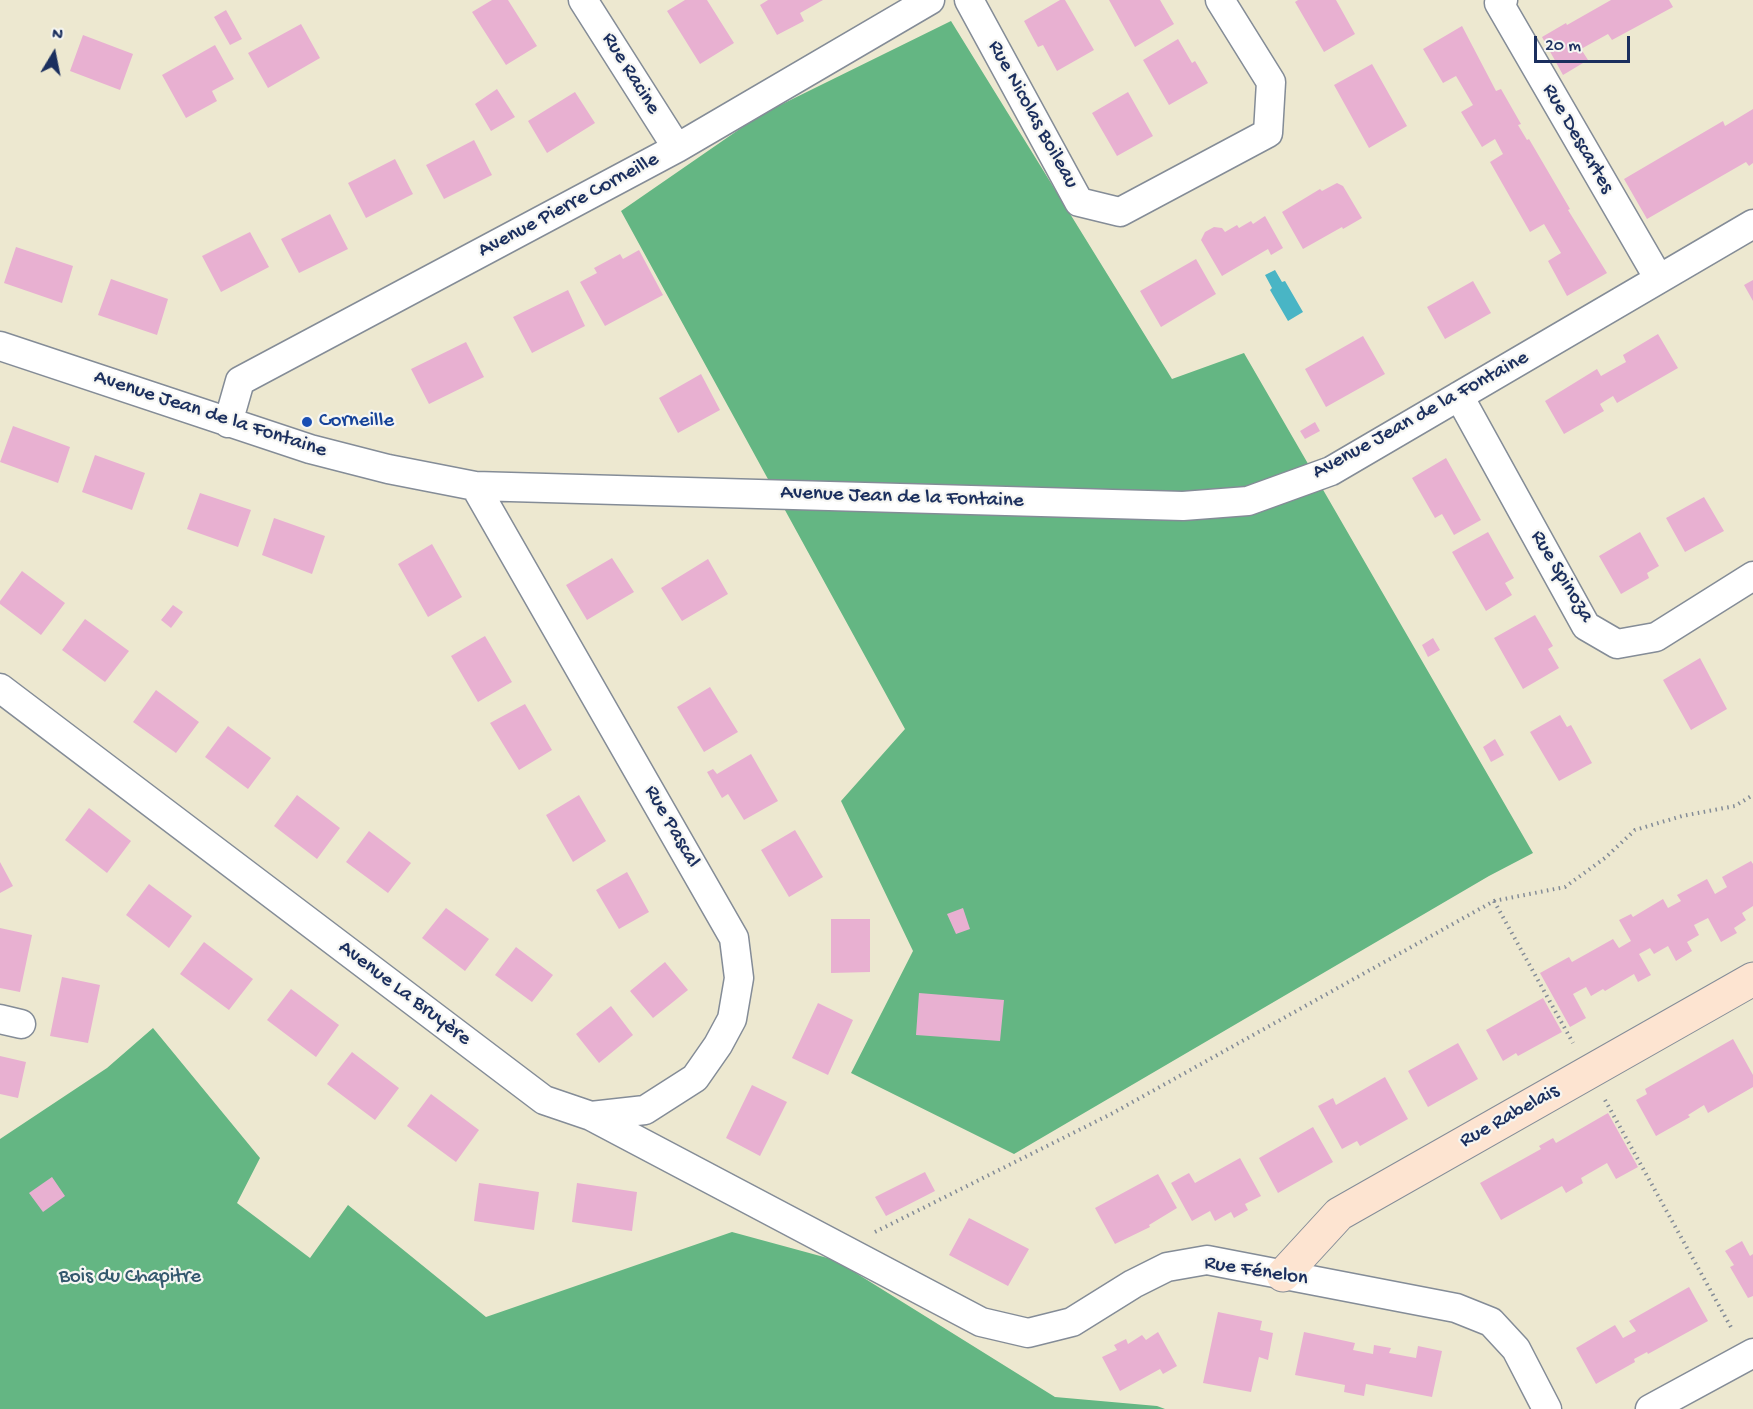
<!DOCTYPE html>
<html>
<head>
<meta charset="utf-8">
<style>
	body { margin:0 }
	#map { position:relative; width:1753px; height:1409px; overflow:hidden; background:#ede8d0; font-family:"Gochi Hand",sans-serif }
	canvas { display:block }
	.north { position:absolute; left:24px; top:24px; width:60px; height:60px; -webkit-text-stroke:4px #f6f6f2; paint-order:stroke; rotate:10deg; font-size:16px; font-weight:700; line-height:24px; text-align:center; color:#1b2f5e }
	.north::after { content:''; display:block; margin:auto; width:21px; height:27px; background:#1b2f5e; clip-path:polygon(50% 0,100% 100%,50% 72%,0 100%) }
	.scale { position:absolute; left:1534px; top:36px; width:96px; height:27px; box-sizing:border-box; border:3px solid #1b2f5e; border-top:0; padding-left:8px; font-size:18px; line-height:21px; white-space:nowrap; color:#1b2f5e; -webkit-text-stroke:4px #f6f6f2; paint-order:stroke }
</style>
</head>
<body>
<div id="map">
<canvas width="1753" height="1409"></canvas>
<div class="north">N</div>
<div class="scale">20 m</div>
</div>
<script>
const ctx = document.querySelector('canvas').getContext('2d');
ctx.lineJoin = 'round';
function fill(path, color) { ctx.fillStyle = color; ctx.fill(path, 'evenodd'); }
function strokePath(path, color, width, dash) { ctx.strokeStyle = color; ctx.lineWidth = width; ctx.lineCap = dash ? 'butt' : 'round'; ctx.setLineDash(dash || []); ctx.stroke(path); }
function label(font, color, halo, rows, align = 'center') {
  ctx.font = font + ' "Gochi Hand",sans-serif'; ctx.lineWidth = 4.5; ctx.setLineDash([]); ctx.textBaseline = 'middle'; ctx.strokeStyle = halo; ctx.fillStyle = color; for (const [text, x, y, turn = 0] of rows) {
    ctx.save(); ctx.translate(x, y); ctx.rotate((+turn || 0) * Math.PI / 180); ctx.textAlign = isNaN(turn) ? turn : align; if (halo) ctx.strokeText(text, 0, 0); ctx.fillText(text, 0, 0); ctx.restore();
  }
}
const forest = new Path2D(`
	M951,21L1172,379L1244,353L1533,853L1489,876L1014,1154L851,1073L913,951L841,801L905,729L621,211L760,115Z
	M153,1028L260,1158L237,1203L310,1258L348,1205L486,1317L732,1232L835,1260L1055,1397L1157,1406L1165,1409H0V1139L107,1068Z`);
const water = new Path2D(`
	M1275,270L1282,282L1285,281L1303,312L1288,321L1270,290L1272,288L1265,275Z`);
const building = new Path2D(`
	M492,0H508L537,46L506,65L472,12Z
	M685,0H707L734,43L700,64L667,11Z
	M768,0H823L800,13L804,21L777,35L760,5Z
	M1060,0H1065L1094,50L1057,71L1043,45L1038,47L1024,21Z
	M1109,0H1160L1174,24L1135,47Z
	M1298,0H1336L1355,34L1324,52L1295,2Z
	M1611,0H1669L1673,7L1612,40L1608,34L1581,49L1588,60L1563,75L1542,37L1566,23L1567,25Z
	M226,10L242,39L230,45L214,17Z
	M301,24L320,58L268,88L248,53Z
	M1462,26L1496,91L1501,89L1521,124L1518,125L1527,140L1529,139L1570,209L1568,210L1607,273L1567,296L1548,261L1561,253L1544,224L1530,232L1490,162L1503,154L1495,139L1482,147L1461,112L1473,105L1456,76L1443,83L1423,49Z
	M83,35L133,54L120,90L70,71Z
	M1178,39L1192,63L1195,61L1208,83L1169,105L1143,60Z
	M215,45L234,79L212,91L217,101L186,118L162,75Z
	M1372,64L1407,126L1369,148L1334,85Z
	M497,89L515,117L491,131L475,104Z
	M575,92L595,123L547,153L528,121Z
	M1128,92L1153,136L1117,156L1092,113Z
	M1753,109V163L1749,166L1746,162L1647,219L1624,179L1723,121L1725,126Z
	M474,140L492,175L444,199L426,165Z
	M395,159L413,194L366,218L348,183Z
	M1337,183L1343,186L1362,218L1343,229L1342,227L1303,249L1282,212L1320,189L1322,191Z
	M330,214L348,249L299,273L281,239Z
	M1265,216L1283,248L1271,255L1268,249L1222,276L1201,240L1205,232L1214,227L1222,228L1225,232L1237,225L1239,228L1251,221L1253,224Z
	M250,232L269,267L221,292L202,256Z
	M16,247L73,266L62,303L4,283Z
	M639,250L663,295L605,326L580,282L597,273L594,268L620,254L623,259Z
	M1196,259L1216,294L1161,327L1140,291Z
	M111,279L168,299L157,335L98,315Z
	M1753,280V301L1744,285Z
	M1473,281L1491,313L1445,339L1427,307Z
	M568,290L585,326L532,353L513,317Z
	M1658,334L1678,368L1617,403L1613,396L1600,404L1604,411L1564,434L1545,401L1597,369L1601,376L1626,362L1623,355Z
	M1363,336L1385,374L1326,407L1305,369Z
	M466,342L484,377L429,404L411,369Z
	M701,374L720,410L678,433L659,398Z
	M1315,422L1320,431L1305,439L1300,431Z
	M13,426L70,447L58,483L0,462Z
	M95,455L145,473L132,510L82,492Z
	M1446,458L1481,520L1454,535L1442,514L1435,518L1412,478Z
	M200,493L251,510L238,547L187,529Z
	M1704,497L1724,531L1685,552L1666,518Z
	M274,518L325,536L312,574L262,555Z
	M1488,532L1514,578L1505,583L1512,595L1486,611L1452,552Z
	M1640,532L1659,566L1647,573L1649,578L1621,594L1599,556Z
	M432,544L462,597L428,617L398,564Z
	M612,558L634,592L587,620L566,585Z
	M708,559L728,594L682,621L661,588Z
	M22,571L65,603L41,635L0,604V601Z
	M173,605L183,612L171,628L161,620Z
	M1535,615L1553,646L1548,649L1559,668L1523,689L1494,638Z
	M85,619L129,651L105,682L62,650Z
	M485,636L512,682L478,702L451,656Z
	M1433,638L1440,650L1428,657L1422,645Z
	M1700,658L1727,709L1691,730L1663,680Z
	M710,687L738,732L704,752L677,707Z
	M156,690L199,722L176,753L133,722Z
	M525,704L552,750L519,770L490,723Z
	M1560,715L1567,727L1571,725L1592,763L1559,781L1530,732Z
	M228,726L271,758L248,789L205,757Z
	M1495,739L1504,755L1491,762L1483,747Z
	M751,754L778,801L744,820L728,794L722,798L707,772L713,769L717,774Z
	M297,795L340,828L317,859L274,826Z
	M579,795L606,841L573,862L546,815Z
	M89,808L131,841L107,873L65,840Z
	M795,830L823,877L789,897L761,850Z
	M369,831L411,863L388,893L346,862Z
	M1751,861L1753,864V906L1742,913L1746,920L1734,928L1737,933L1721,942L1708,918L1694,925L1699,935L1687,942L1692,951L1676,961L1668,946L1654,954L1650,948L1639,954L1651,975L1638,982L1634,974L1605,991L1603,989L1591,996L1586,987L1573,994L1586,1018L1570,1027L1540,973L1569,957L1572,962L1613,939L1619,948L1631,941L1619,920L1631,914L1633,917L1663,899L1668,908L1681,901L1677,895L1707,879L1715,894L1727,887L1722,877Z
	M0,862L13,886L0,893Z
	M627,872L649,912L619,929L596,890Z
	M149,884L192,916L169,948L126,915Z
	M446,908L489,939L465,971L422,938Z
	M963,908L970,929L956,934L947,914Z
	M831,919H870V972L831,973Z
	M0,928L32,935L20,992L0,988Z
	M204,942L253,979L229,1010L180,974Z
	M516,947L553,975L532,1002L495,975Z
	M665,962L688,990L653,1018L630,991Z
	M62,977L100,985L88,1043L50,1036Z
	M291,989L339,1025L316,1057L267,1020Z
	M919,993L1004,1000L1000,1041L916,1035Z
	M1543,998L1562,1032L1518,1056L1516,1053L1503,1061L1486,1030Z
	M818,1003L853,1020L828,1075L792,1058Z
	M611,1006L633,1035L599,1063L576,1034Z
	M1733,1039L1753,1075V1087L1708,1113L1704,1105L1688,1115L1690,1117L1656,1136L1636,1100L1647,1094L1645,1089Z
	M1458,1043L1478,1079L1428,1107L1408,1071Z
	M352,1052L399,1088L375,1120L327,1084Z
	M0,1056L26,1062L18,1098L0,1094Z
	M1385,1077L1408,1119L1360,1146L1357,1141L1342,1149L1318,1106L1333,1098L1336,1105Z
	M752,1085L787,1102L760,1156L726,1138Z
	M431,1094L479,1130L456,1162L407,1126Z
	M1608,1113L1638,1167L1616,1179L1607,1163L1581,1178L1583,1183L1566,1193L1562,1186L1501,1220L1480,1183L1541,1149L1539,1146L1553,1138L1556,1143Z
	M1313,1127L1333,1162L1278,1193L1259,1158Z
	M1240,1158L1261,1196L1245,1204L1248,1210L1234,1218L1231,1212L1215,1221L1210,1211L1192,1221L1171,1183L1189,1173L1195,1183Z
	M925,1172L935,1191L886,1216L875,1197Z
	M1158,1174L1177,1208L1149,1225L1150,1227L1115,1244L1095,1208Z
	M52,1177L65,1196L43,1212L29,1193Z
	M479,1183L539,1192L534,1230L474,1221Z
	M577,1183L637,1192L632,1231L572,1222Z
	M969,1218L1029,1249L1008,1286L949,1255Z
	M1742,1241L1750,1256L1753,1254V1296L1748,1298L1730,1267L1734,1265L1725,1251Z
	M1689,1287L1708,1321L1648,1354L1647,1352L1634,1359L1635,1362L1596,1384L1576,1348L1615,1325L1623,1338L1636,1331L1629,1321Z
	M1218,1312L1262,1321L1260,1330L1273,1333L1268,1360L1259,1357L1251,1392L1203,1383Z
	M1158,1332L1177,1366L1163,1374L1160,1369L1120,1391L1102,1357L1117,1350L1114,1345L1126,1339L1128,1344L1142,1335L1146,1340Z
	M1304,1332L1355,1343L1353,1350L1373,1354L1374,1345L1391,1348L1389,1353L1416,1358L1418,1346L1442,1351L1432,1397L1366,1384L1364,1396L1344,1392L1345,1385L1295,1375Z`);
const path = new Path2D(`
	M1494,901L1573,1043
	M1605,1100L1732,1329
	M875,1232L1113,1113L1494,901L1565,887L1605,858L1635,830L1682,816L1735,806L1753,795`);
const street = new Path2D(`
	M583,0L677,148
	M969,0L1079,202L1120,212L1268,133L1271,82L1220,0
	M1503,0L1499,3L1659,279
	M0,346L310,449L388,469L475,486L1183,506L1248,501L1331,471L1753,224
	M1459,396L1586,626L1617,644L1656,637L1753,576
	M228,423L240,381L677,148L930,0
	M475,486L734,938L739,978L732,1019L718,1045L695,1078L645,1110L591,1116
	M0,688L544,1100L591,1116L981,1322L1028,1333L1072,1322L1133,1284L1167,1267L1207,1260L1456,1308L1491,1322L1516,1349L1547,1409
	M0,1019L21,1024
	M1650,1409L1753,1353`);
const secondary = new Path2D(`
	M1283,1275L1339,1214L1753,979`);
const markers = [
	[307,422,6,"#1a4fb4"]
];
const streetNames = [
	["Rue Racine",630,74,58],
	["Rue Nicolas Boileau",1032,115,61],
	["Rue Descartes",1577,139,60],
	["Avenue Pierre Corneille",569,206,-28],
	["Avenue Jean de la Fontaine",210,415,18],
	["Avenue Jean de la Fontaine",1421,416,-29],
	["Avenue Jean de la Fontaine",902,498,2],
	["Rue Spinoza",1561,577,59],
	["Rue Pascal",671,827,60],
	["Avenue La Bruyère",404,994,37],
	["Rue Rabelais",1510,1117,-29],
	["Rue Fénelon",1256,1272,9]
];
const transitNames = [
	["Corneille",319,422]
];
const parkNames = [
	["Bois du Chapitre",130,1278]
];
fill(forest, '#64b683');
fill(water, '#49b5c5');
fill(building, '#e8b0d1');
strokePath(street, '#848c97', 31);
strokePath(secondary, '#848c97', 35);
strokePath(path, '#848c97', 4, [1.5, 4.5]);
strokePath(street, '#fff', 28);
strokePath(secondary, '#fde4d1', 33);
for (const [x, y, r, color] of markers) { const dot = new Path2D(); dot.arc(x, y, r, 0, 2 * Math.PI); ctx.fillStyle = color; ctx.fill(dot); strokePath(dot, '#f6f6f2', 2); }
label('21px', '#1b2f5e', '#f6f6f2', streetNames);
label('21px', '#164399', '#f6f6f2', transitNames, 'left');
label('21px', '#33586d', '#f6f6f2', parkNames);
</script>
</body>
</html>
